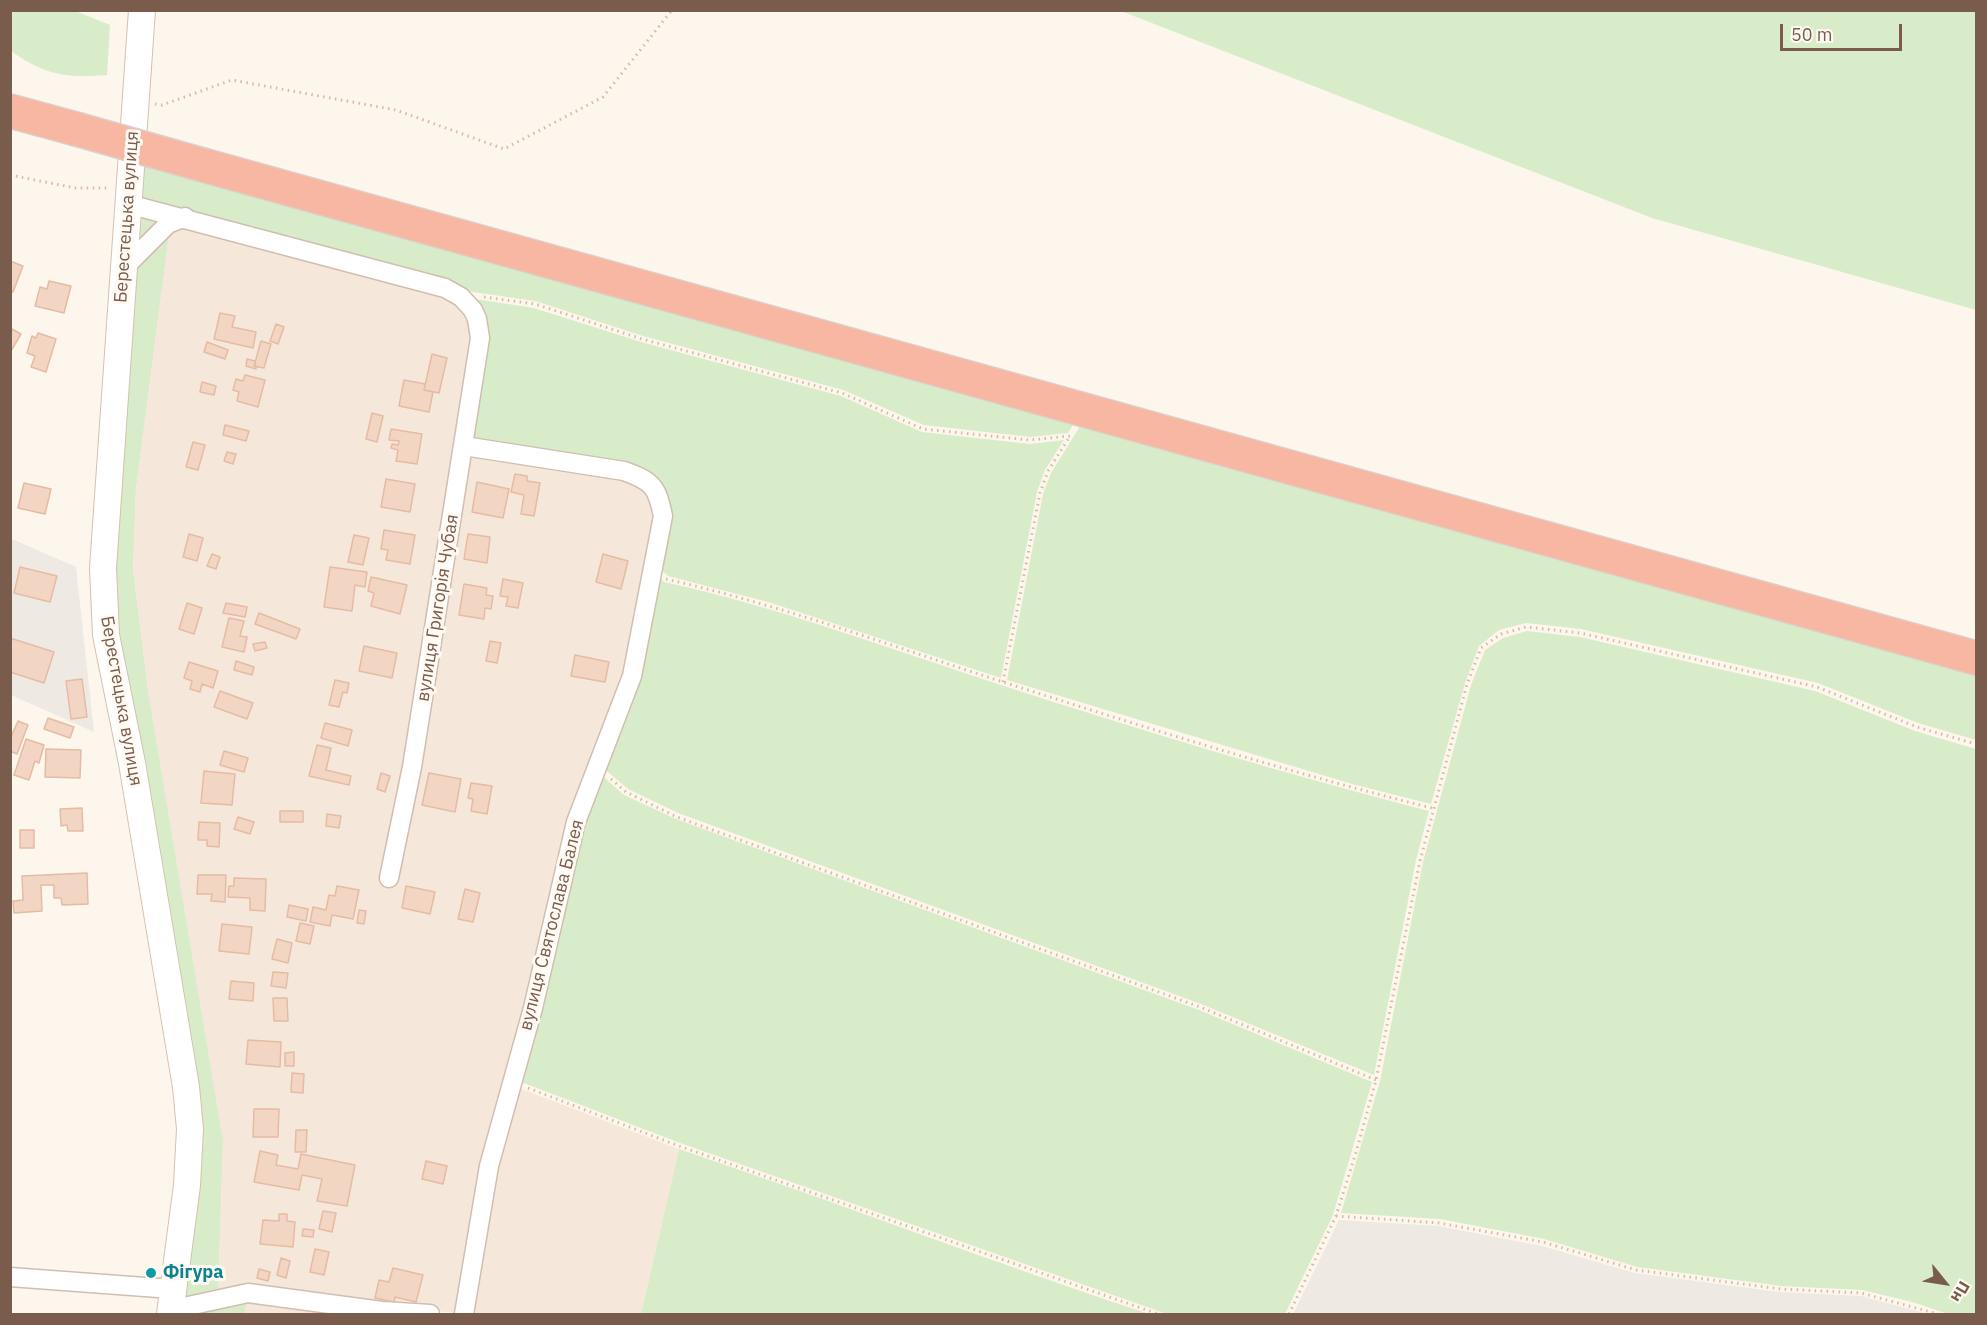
<!DOCTYPE html>
<html>
<head>
<meta charset="utf-8">
<style>
	body { margin:0 }
	#map { position:relative; width:1987px; height:1325px; overflow:hidden; background:#fdf6ec; font-family:"IBM Plex Sans",sans-serif }
	canvas { display:block }
	.frame { position:absolute; inset:0; border:12px solid #7a5c4d; pointer-events:none }
	.north { position:absolute; left:1915px; top:1253px; width:60px; height:60px; -webkit-text-stroke:4px #fffaf3; paint-order:stroke; rotate:120deg; font-size:16px; font-weight:700; line-height:24px; text-align:center; color:#7a5c4d }
	.north::after { content:''; display:block; margin:auto; width:21px; height:27px; background:#7a5c4d; clip-path:polygon(50% 0,100% 100%,50% 72%,0 100%) }
	.scale { position:absolute; left:1780px; top:24px; width:122px; height:27px; box-sizing:border-box; border:3px solid #7a5c4d; border-top:0; padding-left:8px; font-size:18px; line-height:21px; white-space:nowrap; color:#7a5c4d; -webkit-text-stroke:4px #fffaf3; paint-order:stroke }
</style>
</head>
<body>
<div id="map">
<canvas width="1987" height="1325"></canvas>
<div class="frame"></div>
<div class="north">Пн</div>
<div class="scale">50 m</div>
</div>
<script>
const ctx = document.querySelector('canvas').getContext('2d');
ctx.lineJoin = 'round';
function fill(path, color) { ctx.fillStyle = color; ctx.fill(path, 'evenodd'); }
function strokePath(path, color, width, dash) { ctx.strokeStyle = color; ctx.lineWidth = width; ctx.lineCap = dash ? 'butt' : 'round'; ctx.setLineDash(dash || []); ctx.stroke(path); }
function label(font, color, halo, rows, align = 'center') {
  ctx.font = font + ' "IBM Plex Sans",sans-serif'; ctx.lineWidth = 6; ctx.setLineDash([]); ctx.textBaseline = 'middle'; ctx.strokeStyle = halo; ctx.fillStyle = color; for (const [text, x, y, turn = 0] of rows) {
    ctx.save(); ctx.translate(x, y); ctx.rotate((+turn || 0) * Math.PI / 180); ctx.textAlign = isNaN(turn) ? turn : align; if (halo) ctx.strokeText(text, 0, 0); ctx.fillText(text, 0, 0); ctx.restore();
  }
}
const residential = new Path2D(`
	M184,222L451,296L472,321L468,450L643,482L659,516L628,675L572,821L460,1313L218,1295L223,1140L148,690L133,568L136,489L170,227Z
	M514,1086L679,1149L641,1314H467Z
	M248,1297L377,1314H244Z`);
const industrial = new Path2D(`
	M10,538L76,567L94,732L11,695Z
	M1339,1220L1439,1226L1542,1246L1635,1273L1780,1292L1861,1296L1928,1314H1293Z`);
const green = new Path2D(`
	M14,11H75L110,25L107,75C64,78 45,75 11,51V15Z
	M1121,11H1976V310L1652,218Z
	M142,162L1075,422L1068,433L1030,437L924,425L843,390L643,336L535,301L459,290L140,201Z
	M139,211L170,219L137,248Z
	M170,227L136,489L133,568L148,690L223,1140L218,1295L182,1303L199,1186L117,634L114,568L136,261Z
	M469,298L534,308L641,342L841,396L922,432L1030,444L1064,440L1045,470L1037,492L1001,678L768,602L668,576L657,566L666,516L647,476L469,443L484,338Z
	M1082,423L1976,672V740L1918,723L1818,683L1581,629L1526,623L1499,630L1479,646L1465,683L1431,804L1352,784L1007,680L1043,494L1051,473Z
	M655,574L664,582C778,607 888,648 998,684C1140,730 1285,774 1429,811L1416,860L1374,1075L1201,1004L678,813L628,789L602,767Z
	M1527,631L1580,637L1815,691L1915,731L1976,749V1314H1948L1912,1302L1862,1290L1781,1286L1637,1267L1544,1239L1440,1219L1341,1213L1380,1081L1423,862L1471,685L1485,650L1503,638Z
	M599,773L624,795L676,819L1199,1010L1372,1082L1333,1215L1285,1314H1167L680,1143L516,1080L579,823Z
	M679,1149C836,1202 992,1262 1149,1314H641Z
	M248,1297L244,1314H181Z`);
const building = new Path2D(`
	M10,261L23,266L13,292L10,291Z
	M49,281L71,286L64,313L35,306L40,287L47,289Z
	M220,313L235,316L232,327L256,332L253,348L214,339Z
	M276,324L284,327L278,344L270,341Z
	M12,329L21,334L11,351L10,333Z
	M38,333L56,339L46,372L31,367L35,356L27,353L32,336L36,338Z
	M261,341L271,344L264,368L254,366Z
	M207,342L228,350L225,359L204,352Z
	M432,354L447,358L439,393L424,390Z
	M247,359L255,361L256,369L246,366Z
	M245,375L265,380L258,407L237,401L239,392L233,390L236,379L243,381Z
	M404,380L425,384L424,390L433,392L429,412L399,406Z
	M202,382L216,386L214,395L200,392Z
	M372,413L383,416L377,442L366,439Z
	M225,425L249,431L246,441L223,435Z
	M391,429L422,434L417,464L396,461L398,450L391,448L392,444L398,445L399,441L389,440Z
	M193,442L205,445L198,470L186,467Z
	M227,452L236,454L233,464L224,461Z
	M515,474L527,476V481L540,483L534,516L521,514L524,495L511,492Z
	M386,479L415,484L410,512L381,507Z
	M477,482L509,489L503,518L472,512Z
	M24,483L51,489L45,514L18,508Z
	M384,530L415,535L410,564L386,560L388,550L381,549Z
	M189,534L203,538L197,561L183,557Z
	M468,534L490,537L487,563L464,559Z
	M354,535L369,538L363,565L348,562Z
	M212,554L220,557L216,569L207,566Z
	M603,554L628,561L621,589L596,582Z
	M20,567L57,576L50,602L14,593Z
	M330,567L367,572L365,587L355,585L352,611L324,607Z
	M371,577L407,585L400,614L371,606L374,593L368,591Z
	M503,579L523,583L518,608L506,606L508,597L500,596Z
	M464,584L487,588L486,595L493,596L491,609L485,608L484,619L459,615Z
	M187,603L202,608L194,634L179,629Z
	M226,603L247,607L245,617L223,613Z
	M259,613L300,629L296,639L255,624Z
	M229,618L244,621L240,636L247,637L244,652L222,647Z
	M10,638L54,652L44,683L10,672Z
	M490,641L501,643L497,663L486,661Z
	M265,642L267,648L255,651L253,644Z
	M364,646L397,653L392,678L359,671Z
	M575,655L609,662L605,682L571,676Z
	M236,661L254,667L252,675L234,670Z
	M189,662L218,671L213,688L202,684L200,692L190,689L192,681L184,678Z
	M82,679L87,717L71,719L66,681Z
	M335,680L349,683L347,693L343,692L339,707L329,705Z
	M220,691L253,703L247,719L214,707Z
	M48,718L74,727L70,738L44,729Z
	M18,721L28,725L17,754L10,751V739Z
	M325,723L352,730L348,746L321,738Z
	M26,739L44,745L39,763L35,761L29,780L14,775Z
	M317,745L331,748L326,770L351,776L349,785L309,776Z
	M46,749L81,750L80,778L45,777Z
	M224,751L248,758L244,772L220,765Z
	M204,771L235,774L232,805L201,803Z
	M381,773L390,776L385,792L377,789Z
	M429,773L461,779L455,812L422,805Z
	M471,783L492,786L487,814L471,811L473,799L468,798Z
	M82,808L83,831H68L67,825L61,826L60,809Z
	M280,811H303V822H280Z
	M327,814L341,816L339,828L326,826Z
	M238,817L254,822L250,834L234,829Z
	M199,822L220,823L219,847L207,846V840H198Z
	M20,830H34V848H20Z
	M87,873L88,904L62,905L61,898H54V885H41L42,911L14,913L13,901L23,900L22,876Z
	M198,875H226L225,902L211,901L212,894H197Z
	M234,878L266,879L265,911L250,910V898L228,897L229,886H234Z
	M337,886L359,890L353,919L332,915L330,926L310,922L313,907L326,910L329,895L335,896Z
	M406,886L435,892L430,914L402,908Z
	M465,889L480,893L473,922L458,919Z
	M289,905L308,909L306,921L287,917Z
	M359,910L366,911L364,924L357,923Z
	M300,923L314,926L310,944L296,941Z
	M222,924L252,927L249,954L219,951Z
	M277,939L292,943L288,963L272,959Z
	M273,972L288,973L286,988L271,986Z
	M231,981L254,983L253,1001L229,999Z
	M273,998H287L288,1021H274Z
	M248,1040L281,1042L280,1067L246,1064Z
	M294,1052V1066H285V1053Z
	M292,1073L304,1074L303,1093L291,1092Z
	M254,1109H279L278,1137H253Z
	M296,1130H307L306,1152H295Z
	M260,1151L278,1155L276,1165L298,1169L301,1154L355,1165L347,1206L317,1201L322,1179L302,1175L299,1190L254,1182Z
	M426,1161L447,1166L443,1184L422,1179Z
	M323,1211L336,1213L332,1232L319,1229Z
	M279,1214H287V1221L295,1222L293,1247L260,1244L263,1220L279,1221Z
	M303,1229L314,1230L313,1237L302,1236Z
	M315,1249L329,1252L324,1275L310,1272Z
	M281,1258L290,1261L286,1278L277,1275Z
	M393,1268L423,1275L416,1302L395,1297L394,1302L375,1298L379,1280L389,1282Z
	M259,1269L270,1272L268,1281L257,1278Z`);
const path = new Path2D(`
	M155,104L162,105L232,80L396,110L504,149L603,97L672,10
	M10,175L75,188H110
	M484,297L535,304L642,339L842,393L923,429L1030,440L1070,436
	M666,579C780,605 889,645 1000,681C1143,727 1287,772 1432,808
	M1003,682L1040,493L1048,471L1070,436
	M611,779L626,792L677,817L1200,1007L1376,1080
	M528,1088L679,1146L1158,1314
	M1336,1216L1439,1223L1543,1242L1636,1270L1781,1289L1861,1293L1938,1314
	M1289,1314L1336,1216L1357,1149L1376,1080L1420,861L1467,684L1481,648L1501,634L1526,627L1580,633L1817,687L1917,727L1976,744`);
const street = new Path2D(`
	M128,204L445,288L461,297L473,310L477,319L480,338L412,767L389,878
	M124,268L168,224L185,217
	M10,1277L172,1289
	M170,1310L248,1293L382,1311L430,1314
	M464,1314L489,1166L533,1008L576,822L632,676L663,516C657,486 652,481 624,471L464,446`);
const secondary = new Path2D(`
	M142,10L103,568L106,635L132,763L186,1087L190,1129L187,1185L170,1314`);
const highway = new Path2D(`
	M10,111L76,129
	M203,165L1976,658`);
const highwayBridge = new Path2D(`
	M76,129L203,165`);
const markers = [
	[151,1273,6,"#0f9aa8"]
];
const streetNames = [
	["Берестецька вулиця",127,217,-86],
	["вулиця Григорія Чубая",438,608,-81],
	["Берестецька вулиця",121,701,80],
	["вулиця Святослава Балея",552,925,-76]
];
const cultureNames = [
	["Фігура",163,1273]
];
fill(residential, '#f5e8da');
fill(industrial, '#efe9e4');
fill(green, '#d8ecc9');
fill(building, '#f3d5c3');
strokePath(building, '#e6bba3', 1.5);
strokePath(street, '#d1beb0', 21);
strokePath(secondary, '#d6c0b0', 28);
strokePath(highway, '#dad1cd', 36);
strokePath(path, '#d9b8a5', 3, [1.5, 4.5]);
strokePath(street, '#fff', 18);
strokePath(secondary, '#fff', 26);
strokePath(highway, '#f7b7a3', 33);
strokePath(highwayBridge, '#dad1cd', 36, []);
strokePath(highwayBridge, '#f7b7a3', 33);
for (const [x, y, r, color] of markers) { const dot = new Path2D(); dot.arc(x, y, r, 0, 2 * Math.PI); ctx.fillStyle = color; ctx.fill(dot); strokePath(dot, '#fffaf3', 2); }
label('18px', '#7a5c4d', '#fffaf3', streetNames);
label('bold 18px', '#0d838f', '#fffaf3', cultureNames, 'left');
</script>
</body>
</html>
